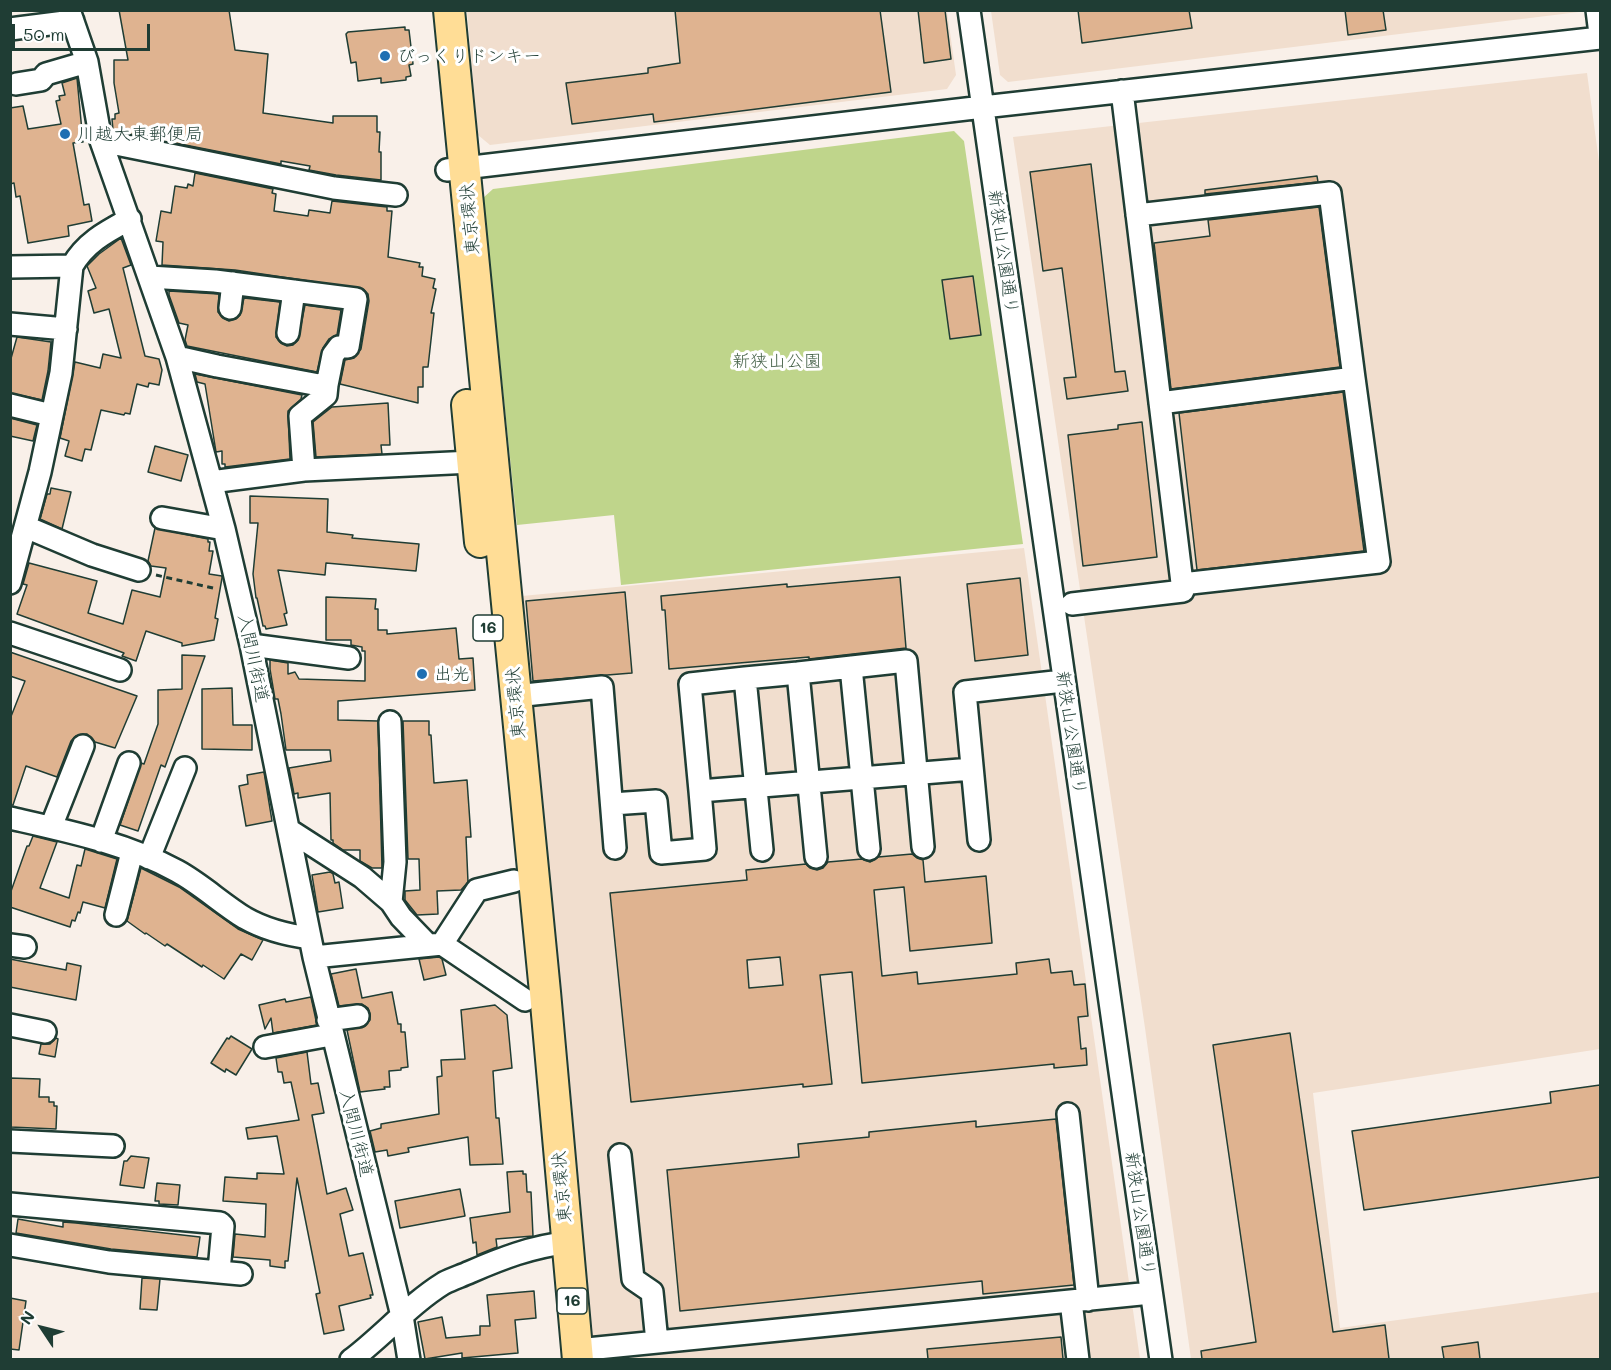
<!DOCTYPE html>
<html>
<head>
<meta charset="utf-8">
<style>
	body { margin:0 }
	#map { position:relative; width:1611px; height:1370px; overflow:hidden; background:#f9f0e9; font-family:Mali,sans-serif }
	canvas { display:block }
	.frame { position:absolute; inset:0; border:12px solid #1f3d34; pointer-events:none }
	.north { position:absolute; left:12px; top:1298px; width:60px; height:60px; -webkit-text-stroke:4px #fff; paint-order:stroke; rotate:305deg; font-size:16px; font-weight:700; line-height:24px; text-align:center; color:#1f3d34 }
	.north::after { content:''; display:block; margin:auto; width:21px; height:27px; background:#1f3d34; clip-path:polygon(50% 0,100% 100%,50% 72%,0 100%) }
	.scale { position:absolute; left:12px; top:24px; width:138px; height:27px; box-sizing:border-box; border:3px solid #1f3d34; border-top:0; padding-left:8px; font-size:18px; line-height:21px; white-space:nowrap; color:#1f3d34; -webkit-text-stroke:4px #fff; paint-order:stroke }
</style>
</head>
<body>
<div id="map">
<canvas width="1611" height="1370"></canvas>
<div class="frame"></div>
<div class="north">N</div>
<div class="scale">50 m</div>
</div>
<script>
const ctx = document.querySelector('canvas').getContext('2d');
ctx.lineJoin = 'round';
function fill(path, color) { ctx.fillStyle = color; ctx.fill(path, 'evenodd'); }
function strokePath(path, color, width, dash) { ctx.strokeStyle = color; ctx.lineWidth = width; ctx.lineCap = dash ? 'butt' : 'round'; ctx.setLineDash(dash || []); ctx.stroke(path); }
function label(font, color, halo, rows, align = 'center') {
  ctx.font = font + ' Mali,"Klee One",sans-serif'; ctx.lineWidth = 6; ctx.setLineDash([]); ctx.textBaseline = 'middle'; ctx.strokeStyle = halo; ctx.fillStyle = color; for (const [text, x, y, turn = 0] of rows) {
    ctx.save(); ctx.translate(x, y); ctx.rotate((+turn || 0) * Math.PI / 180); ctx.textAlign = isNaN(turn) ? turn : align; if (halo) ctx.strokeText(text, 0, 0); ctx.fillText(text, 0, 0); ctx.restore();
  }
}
const built = new Path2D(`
	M467,11H947L956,75L947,89L490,145L478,135Z
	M991,11H1587L1008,82L1000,75Z
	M1587,73L1600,169V1049L1313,1093L1340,1328L1600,1292V1359H1191L1145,1028L1013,137Z
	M1024,548L1140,1359H594L522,596Z`);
const green = new Path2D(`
	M954,131L964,141L1023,544L621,585L614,515L517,525L483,198L493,189Z`);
const building = new Path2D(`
	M119,10H229L235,50L268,54L263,113L333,123V116H377V132H380L379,152H381V180L336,175L309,170L310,166L281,161V164L170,142L172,133L139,136L113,130L112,119H115V114L119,113L114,83V60H128Z
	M675,10H880L891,92L654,122L653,114L572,124L566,83L648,73V68L680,63Z
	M918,10H945L951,59L924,63Z
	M1078,10H1189L1192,28L1082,43Z
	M1345,10H1383L1386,30L1348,35Z
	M405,27V30H409L413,64L409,65L411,76L406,77V80L381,83V78L358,81L356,62L351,63L346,34L348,32Z
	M77,78L83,142L73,143L84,205L89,204L92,221L68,226L69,236L28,243L20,196L16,197L14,183L10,184V108L23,106L28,129L61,124L56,101L60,100L59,96L65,95L62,83Z
	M1091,164L1115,372L1125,371L1128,391L1067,399L1064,378L1076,377L1062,268L1043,271L1030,172Z
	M195,173L273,189L272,193L276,194L274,211L308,216L309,210L330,213L332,201L387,207V211H392L388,257L420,263L419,267H423L422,276L435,279L433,288L436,289L431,313H434L428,367H423V387H418V403L340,384L345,360L354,358L361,349L369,301L368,294L363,289L235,270L162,265L163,242L156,241L161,211L171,213L175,186L187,188L188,184L193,186Z
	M1317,176L1318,182L1205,194V190Z
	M1319,207L1340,367L1171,389L1154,243L1210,236L1208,220Z
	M121,238L131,265L123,268L145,356L159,359L162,370L159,385L149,383L148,387L137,384L130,414L125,413L124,415L101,410L91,450L85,449L82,461L65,456L69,441L60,438L75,362L100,368L103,354L121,358L109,309L94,313L88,291L96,288L87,266L99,254Z
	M973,276L981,335L950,339L942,280Z
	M169,291L219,294L218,312L223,318L229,321L236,319L240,315L244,298L280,302L276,337L281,343L287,346L293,345L298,340L305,305L341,310L337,335L329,339L323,348L317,372L187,346L185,340L188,325L179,323L169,295Z
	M17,337L51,342L48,371L42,400L10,393V362Z
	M195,374L302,395L301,399L288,411L290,459L225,467V464H222V451L216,452L205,384L197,382Z
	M1343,392L1364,551L1197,570L1179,413Z
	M388,403L390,445H381L382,454L316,457L313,422L332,407Z
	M10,418L37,425L33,441L10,436Z
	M1142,422L1157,557L1083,566L1068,435L1118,429V425Z
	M155,446L188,455L181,481L148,472Z
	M51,488L71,492L62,529L40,519L47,494H50Z
	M250,496L328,499L327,532L353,535L352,538L419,544L416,571L326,563L325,575L278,570L287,613L284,614L287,625L266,629L265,626H263L257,598H256L253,574L258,523H250Z
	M155,528L208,539V542H210L209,551H213L209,574L222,576V578L215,618L218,619L214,640L182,646V643L146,631L136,661L122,656L124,653L17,614L27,585L23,584L29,563L97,581L88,613L123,624L132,590L160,597L166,568L151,566L148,561Z
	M900,577L906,648L809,659V657L669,669L665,610H662L661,596L787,584V587Z
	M1020,578L1028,655L975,661L967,584Z
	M625,592L632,673L533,681L526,601Z
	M326,597L376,599L375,609H378V630H387V634L456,628L459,659L473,658L475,690L338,701V720L378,721L382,868H372L360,861V850H343L333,843V840H331L330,793L298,798V793L294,794L289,768L331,761L330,750H286L281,714L278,699H275L270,669V660L288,663V674L295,672L299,679L365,681V651H362V647L351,645V640H326Z
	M10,652L137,696L115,748L95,742L87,734L76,736L71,741L57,777L26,766L13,805H10V719L25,681L10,676Z
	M182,655L205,656L165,767L161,765L138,831L120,825L141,763L144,764L158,724V690L182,689Z
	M232,688L233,725H252V750L202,749V689Z
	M403,721H429V735H431L434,783L467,780L471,837H466L468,882L461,890L437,891L438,914L417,915L405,900V891L420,890L419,859H408Z
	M264,772L272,821L246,826L239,786L248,784L247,775Z
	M33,836L57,842L40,888L69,898L77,865L81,866L85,849L117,859L105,908L83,902L80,913L78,912L75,921L72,920L70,927L10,907V894L27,846H29Z
	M912,854L917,858L923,860L925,882L986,876L992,943L910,951L904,887L874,890L882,976L917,972L918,984L1017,974L1016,963L1049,959L1051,973L1072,971L1074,985L1085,984L1088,1016L1078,1017L1081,1049L1086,1048L1087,1065L1054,1068V1064L862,1083L852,972L820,975L832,1084L803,1087V1084L631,1102L610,893L747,880L746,870L806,864L810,868L817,870L823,868L828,862L862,859L870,862L878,857ZM780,957L783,985L749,988L747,960Z
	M141,868L179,887L238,929L263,940L252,960L241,954L224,979L203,965L202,967L167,944L165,946L146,933L145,934L127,921Z
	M330,872L333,874L335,883L339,882L343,908L318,912L312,875Z
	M439,957L442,959L446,975L424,980L419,959Z
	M10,959L66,970L67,963L81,966L76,1000L10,987Z
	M356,969L362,998L392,992L398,1024H401V1032H405L408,1067L401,1068V1070L389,1071L390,1087H384L385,1089L360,1092L347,1030L365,1026L370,1020V1014L368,1008L362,1004L339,1006L331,974Z
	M311,997L317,1025L273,1033L271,1018L265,1029L259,1005L285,999L286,1002Z
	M495,1005L507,1015L512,1068L493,1071L496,1118H499L503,1164L470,1165L468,1137L408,1148L409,1152L388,1156L387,1150L375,1152L370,1131L381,1128V1124L439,1114L437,1077L442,1076L441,1060L465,1059L461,1010Z
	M1290,1033L1333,1332L1385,1325L1389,1359H1202L1201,1351L1256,1342L1213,1045Z
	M231,1036L252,1049L236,1075L226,1069L225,1072L211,1063L227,1038L229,1039Z
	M56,1038L58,1039L55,1057L39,1054L41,1044H50Z
	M307,1052L311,1084L318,1083L324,1113L312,1115L327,1194L346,1188L353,1210L340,1214L349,1256L363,1253L373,1295H370L371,1298L339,1306L344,1330L324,1334L316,1294L320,1293L297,1178L288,1261H285V1268L270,1266V1260L233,1257L235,1234L265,1237L266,1204L223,1201L225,1177L257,1179V1173L284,1174L277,1136L248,1139L246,1128L299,1120L291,1082L284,1083L282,1072H278L276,1058Z
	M10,1078L40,1079L39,1097H49V1102H54V1106H57L56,1129L10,1127Z
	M1600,1085V1177L1364,1210L1352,1131L1551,1103L1550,1092Z
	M1056,1119L1074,1285L983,1294L982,1281L680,1311L667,1170L799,1157L798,1144L869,1137V1132L976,1121V1127Z
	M131,1156L149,1158L144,1188L120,1185L124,1161H127Z
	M523,1171V1174H526L527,1192H531L533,1236L496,1239L497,1247L477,1255L476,1242L473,1243L470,1218L510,1212L507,1172Z
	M157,1183L180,1185L178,1205L159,1204V1201H155Z
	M460,1189L465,1216L400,1228L395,1201Z
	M18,1219L63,1227V1222L76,1223L200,1237L197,1257L111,1249L16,1233Z
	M142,1278L160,1279L157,1310L140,1309Z
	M534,1291L536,1318L515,1320L518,1353L462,1358V1353L425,1359L418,1322L442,1317L446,1338L480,1335V1326H490L487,1295Z
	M10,1298L26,1301L19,1350L10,1349Z
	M1061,1337L1063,1359H928L927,1349Z
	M1478,1342L1480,1359H1444L1442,1347Z`);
const path = new Path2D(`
	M156,575L217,589`);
const minor = new Path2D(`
	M69,10L87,62L101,141L177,357L224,529L251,645L314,957L402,1316L409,1360
	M969,10L1161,1360
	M1597,10L1600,34
	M10,29L73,21
	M16,84L41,80L46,74L87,62
	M101,141L334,188L396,195
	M447,170L983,107L1600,38
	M1137,215L1330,193L1354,378L1160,403
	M10,267L72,266
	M149,277L215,281L356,299L348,347H339L333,355L327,385H319L217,366L177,357
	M230,308L233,283
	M10,324L66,329
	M288,333L294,291
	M10,405L51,415
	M304,470L300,416L326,395L327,385
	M211,482L304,470L472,462
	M162,518L224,529
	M26,527L92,555L139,570
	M10,583L40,472L61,373L72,266C86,242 106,232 130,219
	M1182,584L1379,562L1354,378
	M1072,604L1183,591L1122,91
	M10,633L120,670
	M251,645L349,658
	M851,667L869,849
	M798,673L906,661L923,847
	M745,678L798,673L816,857
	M515,696L602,687L615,848
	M390,722L395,862L391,902
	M612,804L656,801L661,853L705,849L700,791
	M10,818C67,831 126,843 177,871C201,884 222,904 245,918C266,930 287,935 310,938
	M51,827L83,746
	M289,830L362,877L391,902L401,917L428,945
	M979,840L965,692L1063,681
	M101,841L129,763
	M762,850L745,678L690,684L700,791C790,784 881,777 972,769
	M149,858L185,768
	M116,915L132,852
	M442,944L525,1000
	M10,945L25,947
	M314,957L442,944L477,890L514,881
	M328,1020L358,1016
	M10,1025L45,1032
	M265,1047L331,1035
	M1068,1114L1088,1300
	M10,1141L113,1146
	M620,1155L633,1279L652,1292L657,1342
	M10,1204L220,1223L223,1226L219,1271
	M10,1245L109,1262L241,1274
	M1071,1301L1078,1360
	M577,1350L1151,1293
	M351,1360C383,1336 410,1304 444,1283C452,1279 461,1276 470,1272C500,1259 533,1246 566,1243`);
const highway = new Path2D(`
	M449,10L545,992L578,1360
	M467,405L480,542`);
const markers = [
	[385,56,6,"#1f6fb2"],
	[65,134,6,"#1f6fb2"],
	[422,674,6,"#1f6fb2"]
];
const shields = [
	[488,628,30],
	[572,1301,30]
];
const shieldNames = [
	["16",488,628],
	["16",572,1301]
];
const poiNames = [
	["びっくりドンキー",397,56],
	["川越大東郵便局",77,134],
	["出光",434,674]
];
const streetNames = [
	["東京環状",470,219,-95],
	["新狭山公園通り",1003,252,82],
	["入間川街道",253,658,78],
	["東京環状",516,703,-95],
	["新狭山公園通り",1071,733,82],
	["入間川街道",356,1133,76],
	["東京環状",562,1187,-95],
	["新狭山公園通り",1140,1214,82]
];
const parkNames = [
	["新狭山公園",777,361]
];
fill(built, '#f1dece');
fill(green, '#bfd58b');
fill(building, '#dfb390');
strokePath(building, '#1f3d34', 1.5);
strokePath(minor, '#1f3d34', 26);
strokePath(highway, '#1f3d34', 34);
strokePath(path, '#1f3d34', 3, [6, 4.5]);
strokePath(minor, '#fff', 21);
strokePath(highway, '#ffdd96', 30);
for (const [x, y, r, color] of markers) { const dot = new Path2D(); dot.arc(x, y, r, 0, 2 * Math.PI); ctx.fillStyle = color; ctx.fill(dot); strokePath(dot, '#fff', 2); }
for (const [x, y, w] of shields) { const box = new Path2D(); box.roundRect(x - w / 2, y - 13, w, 26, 4.5); ctx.fillStyle = '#fff'; ctx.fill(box); strokePath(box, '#1f3d34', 1.5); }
label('bold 16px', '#1f3d34', null, shieldNames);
label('18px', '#1f3d34', '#fff', poiNames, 'left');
label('18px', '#1f3d34', '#fff', streetNames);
label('18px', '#47634a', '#fff', parkNames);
</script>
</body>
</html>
